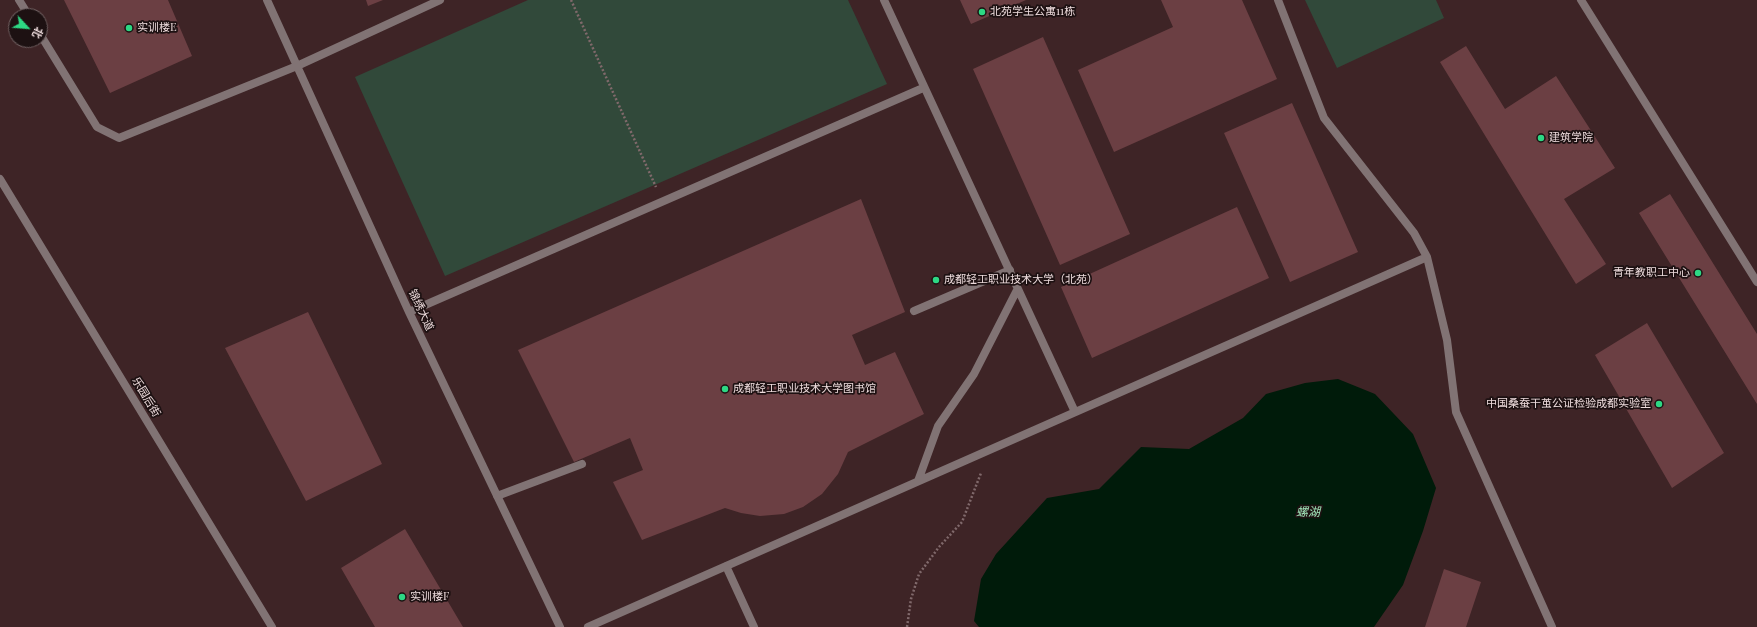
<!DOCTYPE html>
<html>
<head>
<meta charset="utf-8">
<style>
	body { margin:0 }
	#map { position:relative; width:1757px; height:627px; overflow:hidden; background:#3e2426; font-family:"Playfair Display","Noto Sans SC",serif }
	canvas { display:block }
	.north { position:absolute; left:8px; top:8px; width:40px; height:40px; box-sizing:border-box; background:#1d1112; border:1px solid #716263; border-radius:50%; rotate:116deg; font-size:11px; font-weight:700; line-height:16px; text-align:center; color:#eedcdd }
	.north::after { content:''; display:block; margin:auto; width:14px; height:18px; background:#2dd884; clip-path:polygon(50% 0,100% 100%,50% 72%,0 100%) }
</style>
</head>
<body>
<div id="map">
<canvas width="1757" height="627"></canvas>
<div class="north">北</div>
</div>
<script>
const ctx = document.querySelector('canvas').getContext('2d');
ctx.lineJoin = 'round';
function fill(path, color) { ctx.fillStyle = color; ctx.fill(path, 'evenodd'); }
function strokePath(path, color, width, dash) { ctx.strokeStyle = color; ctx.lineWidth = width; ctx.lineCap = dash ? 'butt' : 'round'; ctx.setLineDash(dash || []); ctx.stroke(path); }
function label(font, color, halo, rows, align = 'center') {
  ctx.font = font + ' "Playfair Display","Noto Sans SC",serif'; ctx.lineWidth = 3.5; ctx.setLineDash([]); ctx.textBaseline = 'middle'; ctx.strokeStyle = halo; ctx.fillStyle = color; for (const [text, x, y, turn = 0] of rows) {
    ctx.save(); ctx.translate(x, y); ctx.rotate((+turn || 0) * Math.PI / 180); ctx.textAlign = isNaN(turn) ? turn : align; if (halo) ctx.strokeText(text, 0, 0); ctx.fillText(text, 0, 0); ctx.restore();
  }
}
const green = new Path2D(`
	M528,0H848L887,84L445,276L355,77Z
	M1305,0H1436L1444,18L1337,68Z`);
const water = new Path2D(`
	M1338,379L1375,394L1413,434L1436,488L1423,531L1403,585L1374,627H979L974,621L981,579L996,554L1047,498L1099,489L1141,447L1189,449L1243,418L1266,394L1305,383Z`);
const building = new Path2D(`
	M64,0H168L192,56L110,93Z
	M366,0H383L368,6Z
	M960,0H1026L971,24Z
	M1161,0H1242L1277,79L1114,152L1078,70L1173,27Z
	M1043,37L1130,234L1060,265L973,69Z
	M1466,46L1505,109L1556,76L1615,168L1564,199L1606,264L1576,284L1440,62Z
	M1292,103L1358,252L1290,282L1224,133Z
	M1670,194L1757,334V404L1639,213Z
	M861,199L905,312L852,335L865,365L895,352L924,414L848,452L838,474L822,494L803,507L784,514L760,516L741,513L725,508L642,540L613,482L643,470L630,438L574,462L518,350Z
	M1237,207L1269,278L1092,358L1061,287Z
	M308,312L382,464L306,501L225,348Z
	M1647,323L1724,453L1672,488L1595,355Z
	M405,529L463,627H375L341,568Z
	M1444,569L1481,582L1466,627H1425Z`);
const path = new Path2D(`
	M571,0L656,187
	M907,627L911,599L919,574L939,547L962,522L981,473`);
const lane = new Path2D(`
	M19,0L29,16
	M267,0L409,312L560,627
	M884,0L1075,412
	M1278,0L1324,118L1414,233L1427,257L1447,340L1456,412L1552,627
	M40,34L97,127L119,138L297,66L440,0
	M914,311L1010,270
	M409,312L923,88
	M918,481L938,426L974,374L1017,290
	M497,496L582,464
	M726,566L754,627
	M588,627L1427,257`);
const street = new Path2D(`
	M1581,0L1757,282
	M0,179L272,627`);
const markers = [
	[982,12,4,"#2dd884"],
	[129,28,4,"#2dd884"],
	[1541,138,4,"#2dd884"],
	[1698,273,4,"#2dd884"],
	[936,280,4,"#2dd884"],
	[725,389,4,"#2dd884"],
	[1659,404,4,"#2dd884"],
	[402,597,4,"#2dd884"]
];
const poiNames = [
	["北苑学生公寓11栋",990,12],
	["实训楼E",137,28],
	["建筑学院",1549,138],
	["青年教职工中心",1690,273,"right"],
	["成都轻工职业技术大学（北苑）",944,280],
	["成都轻工职业技术大学图书馆",733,389],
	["中国桑蚕干茧公证检验成都实验室",1651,404,"right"],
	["实训楼F",410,597]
];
const streetNames = [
	["锦绣大道",421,310,65],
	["乐园后街",146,397,59]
];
const waterNames = [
	["螺湖",1308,512]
];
fill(green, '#31493a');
fill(water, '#001b0a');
fill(building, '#6b3f43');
strokePath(path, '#80696b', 2.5, [2, 2]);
strokePath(lane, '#817374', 8);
strokePath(street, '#817374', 8);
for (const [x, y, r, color] of markers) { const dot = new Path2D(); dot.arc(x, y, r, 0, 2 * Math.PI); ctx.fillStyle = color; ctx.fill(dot); strokePath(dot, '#1d1112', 1.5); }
label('11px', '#eedcdd', '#1d1112', poiNames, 'left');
label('11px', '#eedcdd', '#1d1112', streetNames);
label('italic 12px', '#a3e7bb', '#1d1112', waterNames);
</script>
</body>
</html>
